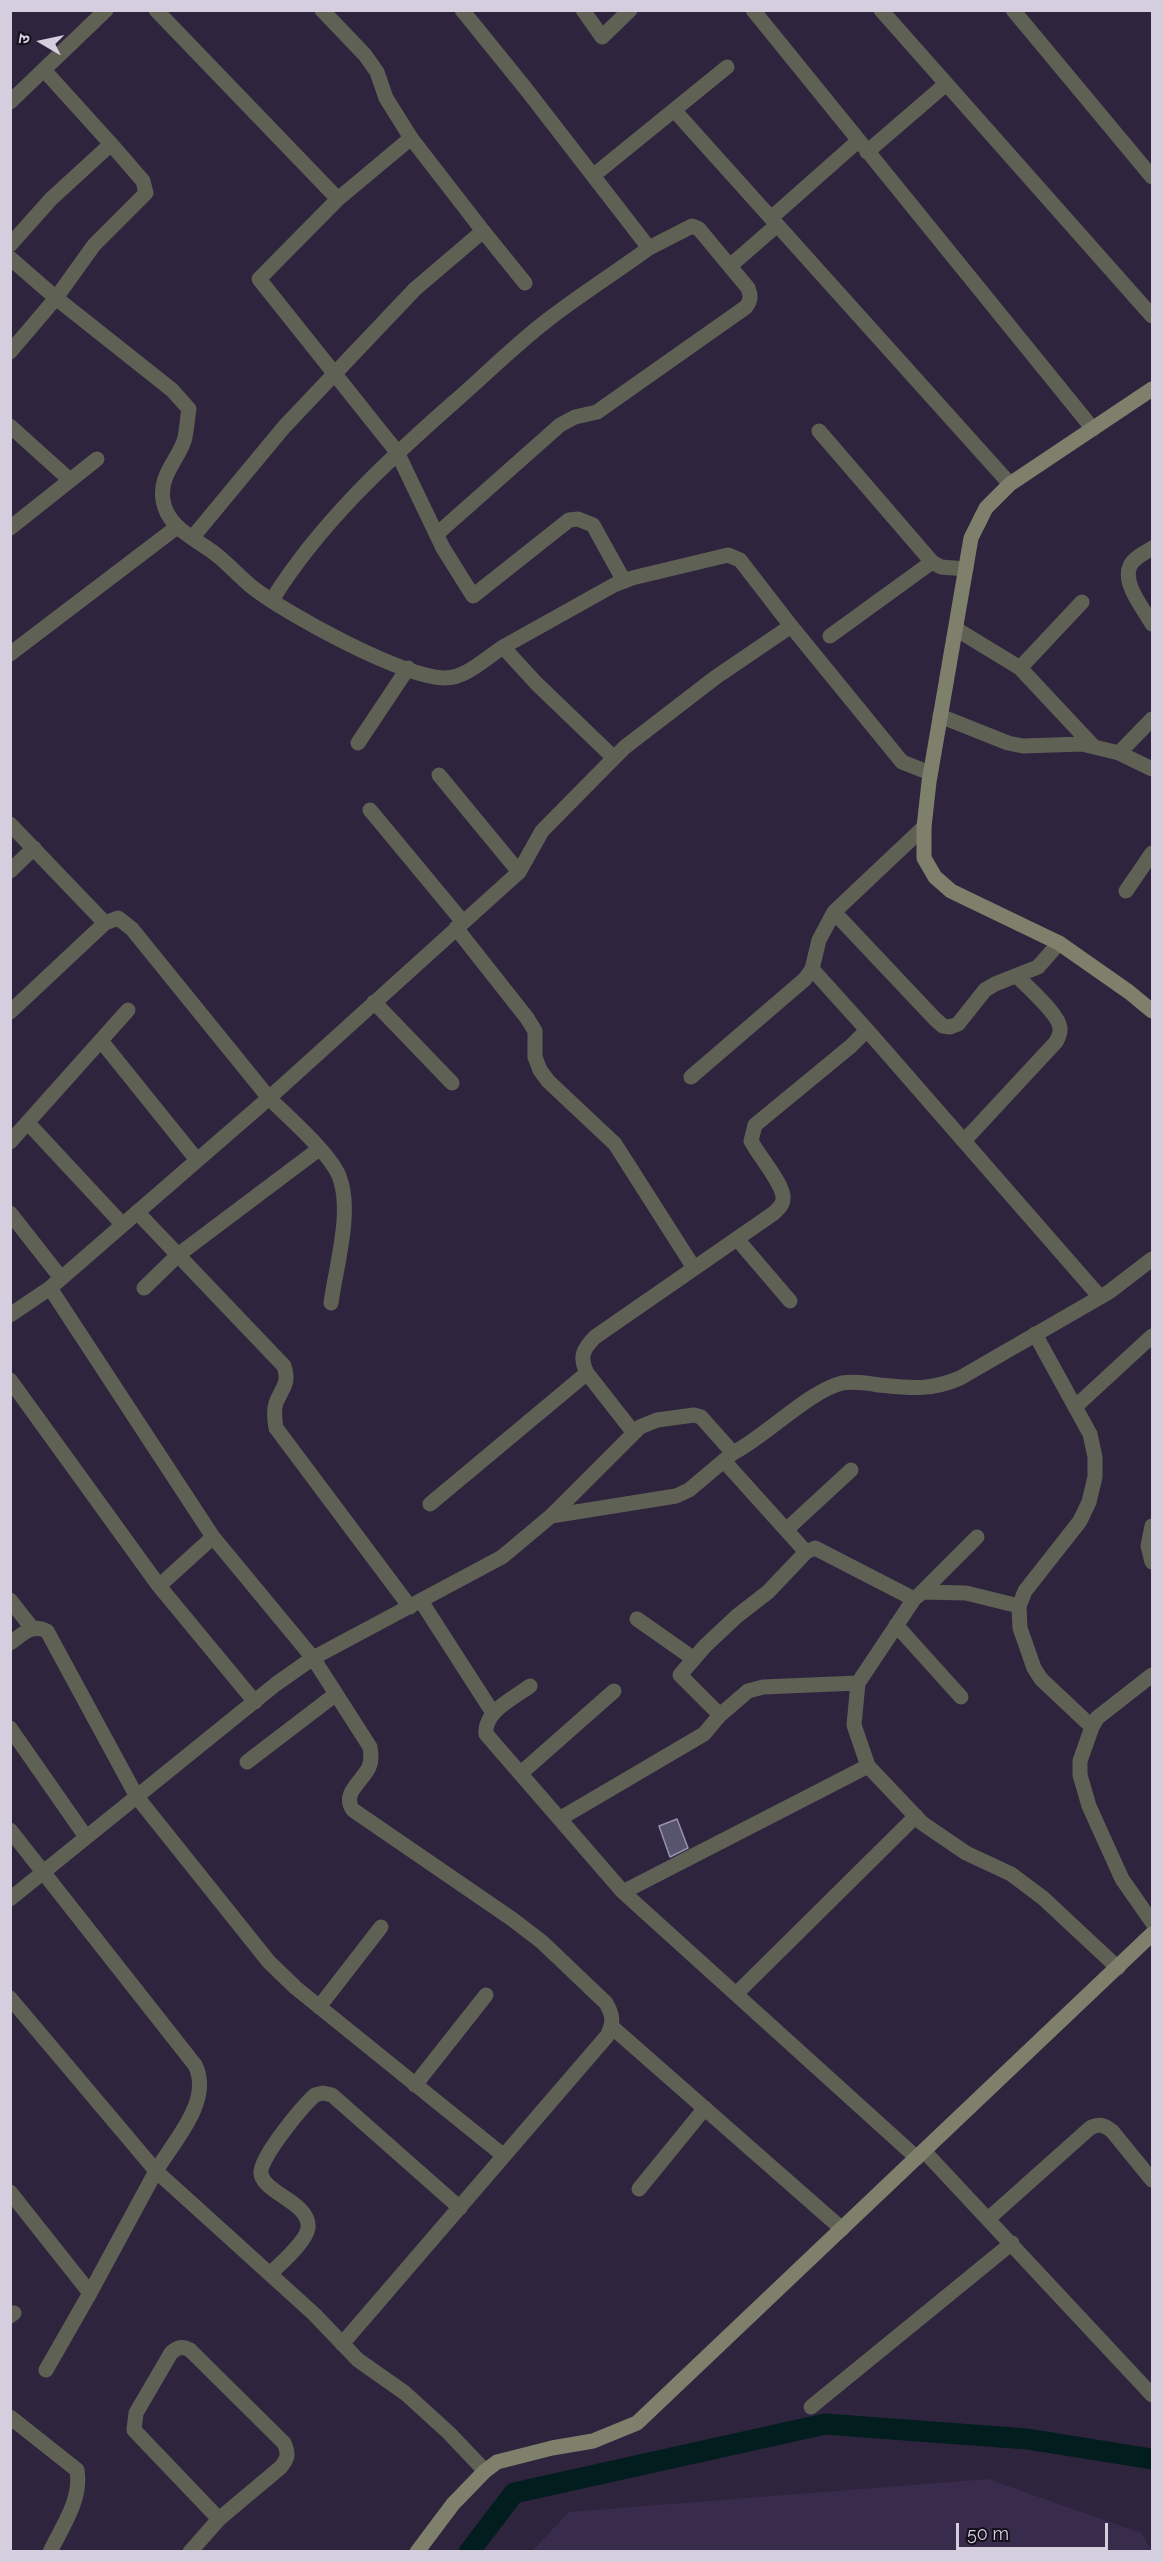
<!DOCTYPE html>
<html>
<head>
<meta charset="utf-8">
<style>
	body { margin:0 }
	#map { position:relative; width:1163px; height:2562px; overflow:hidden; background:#2e243d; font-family:Raleway,"Noto Sans Devanagari",sans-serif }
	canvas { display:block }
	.frame { position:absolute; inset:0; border:12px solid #d4cedf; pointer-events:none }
	.north { position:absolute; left:12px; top:12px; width:60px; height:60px; -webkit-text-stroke:4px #14101b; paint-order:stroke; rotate:279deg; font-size:16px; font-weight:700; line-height:24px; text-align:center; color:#d4cedf }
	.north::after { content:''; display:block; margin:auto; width:21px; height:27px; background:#d4cedf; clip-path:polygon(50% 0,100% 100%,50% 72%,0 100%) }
	.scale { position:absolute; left:956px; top:2523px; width:152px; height:27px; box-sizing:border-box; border:3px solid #d4cedf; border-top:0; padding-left:8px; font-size:18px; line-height:21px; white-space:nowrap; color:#d4cedf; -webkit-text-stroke:4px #14101b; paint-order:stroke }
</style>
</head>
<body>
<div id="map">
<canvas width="1163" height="2562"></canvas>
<div class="frame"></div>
<div class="north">उ</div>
<div class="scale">50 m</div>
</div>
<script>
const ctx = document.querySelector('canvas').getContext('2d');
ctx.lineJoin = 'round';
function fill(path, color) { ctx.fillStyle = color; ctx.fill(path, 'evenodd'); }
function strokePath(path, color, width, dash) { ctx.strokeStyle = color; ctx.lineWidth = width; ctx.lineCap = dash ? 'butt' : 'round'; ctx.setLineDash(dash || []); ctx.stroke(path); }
const built = new Path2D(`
	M988,2479L1141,2533L1152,2551H532L569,2512Z`);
const canal = new Path2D(`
	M469,2552L514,2493L825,2424L1027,2439L1152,2459`);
const building = new Path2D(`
	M677,1819L688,1848L670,1857L659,1826Z`);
const street = new Path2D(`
	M156,10L338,199L411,138
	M583,10L602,37L630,10
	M753,10L1093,429
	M881,10L1152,316
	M1013,10L1152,177
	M10,102L106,10
	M674,110L1010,484
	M867,152L946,84
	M594,175L727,67
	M338,199L259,279L397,452L443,548L473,596L569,520L578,519L593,525L624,581
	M771,218L858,141
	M483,231L525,283
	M10,245L51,199L111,144L44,70
	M10,258L56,298L172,390L189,409C187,419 187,431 184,441C177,461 159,476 163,500C167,529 199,540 218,556C230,566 240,577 252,587C288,615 400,676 444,678C465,679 486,658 503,647L536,683L614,758L625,747L716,677L791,626L902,762L930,773
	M730,266L777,225
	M10,352L56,298L94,245L146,193L143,181L111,144
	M10,426L70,480
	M819,431L932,562L941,567L966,569
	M10,528L97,459
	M437,534L560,425L575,417L597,412L746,307C751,300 751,296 748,288L699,229L692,226L649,248
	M192,538L284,427L415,289L483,231L411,138L386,98L377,72L365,55L322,10
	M1152,548C1145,553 1133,558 1130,566C1122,584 1144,609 1152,624
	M272,600C319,524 386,462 453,403C484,376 513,347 545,322C578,296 615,273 649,248L526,89L462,10
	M956,629L1020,668L1094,747
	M830,636L932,562
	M503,647L614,585L632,578L728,555L740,560L791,626
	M10,654L177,527
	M1020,668L1082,602
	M940,716L1008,743L1023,746L1082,744L1119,753L1152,769
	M358,743L408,668
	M1119,753L1152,719
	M439,775L519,872
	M370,810L463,922
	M10,824L105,923L118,918L132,929L269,1098L50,1288L10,1315
	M10,871L34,848
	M1126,891L1152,853
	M834,912L935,1019L943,1026L950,1027L958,1024L985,990L995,984L1038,967L1059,943
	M456,928L527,1018L535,1031V1057L540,1070L548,1081L615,1144L694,1268
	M374,1002L452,1083
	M10,1012L105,923
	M867,1030L1100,1297
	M102,1042L197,1160
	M691,1077L805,979L812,969L819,940L834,912L924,827
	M28,1123L123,1225
	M964,1141L1056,1042C1058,1038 1061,1033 1060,1028C1059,1014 1027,987 1017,976
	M10,1142L128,1010
	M137,1212L284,1366C290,1383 282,1388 276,1403C273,1412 275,1420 276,1428L410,1607
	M10,1213L61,1278
	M737,1239L790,1301
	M50,1288L213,1537L313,1658L370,1747C371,1754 372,1760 369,1767C363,1781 341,1793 353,1810L512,1919L542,1942L606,2003C613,2015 614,2023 607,2036L342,2344
	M144,1288L178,1255L319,1149
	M331,1303C336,1266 353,1210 339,1176C329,1152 288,1117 269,1098L519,872L542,831L614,758
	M1035,1334L1090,1434L1095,1457V1477L1089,1502L1080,1521L1025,1591L1019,1606L1020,1628L1034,1668L1041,1679L1092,1727
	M10,1380L159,1586L255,1702
	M1075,1407L1152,1336
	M634,1433L587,1373C579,1357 583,1349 595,1337L774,1213C779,1208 784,1204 783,1196C781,1181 759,1156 751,1141L755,1125L851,1046L867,1030L812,969
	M724,1461L806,1552
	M430,1504L587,1373
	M551,1516L676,1496L689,1490L733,1453
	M1152,1526L1148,1546L1152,1562
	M786,1530L851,1470
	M159,1586L213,1537
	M922,1592L966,1593L1019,1606
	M918,1596L977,1537
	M10,1600L32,1628
	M421,1601L493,1713
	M637,1619L694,1659
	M896,1625L961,1697
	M10,1643C22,1635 32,1623 47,1631L137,1797L269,1962L296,1988L504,2156
	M1152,1675L1097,1718L1092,1727L1080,1761V1775L1089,1806L1122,1879L1152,1922
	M858,1683L914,1599L815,1548L806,1552L768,1592L737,1616L705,1646L680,1675L720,1715L748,1691L763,1687L858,1683L854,1725L868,1766L922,1823L966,1853L1011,1874L1043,1898L1118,1968
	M530,1686C514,1698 484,1711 486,1734L623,1892
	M10,1728L86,1837
	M247,1762L336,1694
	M868,1766L623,1892L917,2158
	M521,1773L614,1691
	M561,1818L704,1734L720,1715
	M10,1830L195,2065C213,2100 174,2141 156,2171L10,1998
	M10,1899L276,1684L313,1658L502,1557L551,1516L640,1427L657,1420L694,1415L701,1417L733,1453C766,1436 809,1391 842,1383C854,1381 866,1383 879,1385C910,1388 930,1391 960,1378L1109,1292L1152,1259
	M736,1994L916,1816
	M319,2007L381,1927
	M612,2027L842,2229
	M415,2085L486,1995
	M924,2151L1152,2395
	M639,2189L705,2108
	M10,2192L90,2293L156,2171L314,2314L358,2360L405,2393L449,2433L485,2471
	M988,2219L1090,2128C1099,2123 1104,2125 1112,2131L1152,2180
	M270,2274C280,2264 306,2242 308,2228C311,2203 265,2194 261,2174C258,2159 303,2106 315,2095L323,2093L332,2095L460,2208
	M10,2316L14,2313
	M46,2370L90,2293
	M811,2407L1012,2243
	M10,2417L77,2470C82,2499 63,2525 50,2552
	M190,2552L219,2519L281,2467C288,2458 289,2454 284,2443L190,2350C182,2346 178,2347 171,2353L136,2413L134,2430L219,2519`);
const secondary = new Path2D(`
	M1152,389L1010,484L986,508L971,538L929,782L924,827V858L935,877L951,891L1059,943L1129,992L1152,1011
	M417,2552L453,2504L485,2471L497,2462L552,2448L593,2441L637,2423L1152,1934`);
fill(built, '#382b4b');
strokePath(canal, '#011d1d', 21);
fill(building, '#59546e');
strokePath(building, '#9892b2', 1.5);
strokePath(street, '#606155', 15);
strokePath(secondary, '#7f806c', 15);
</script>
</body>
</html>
